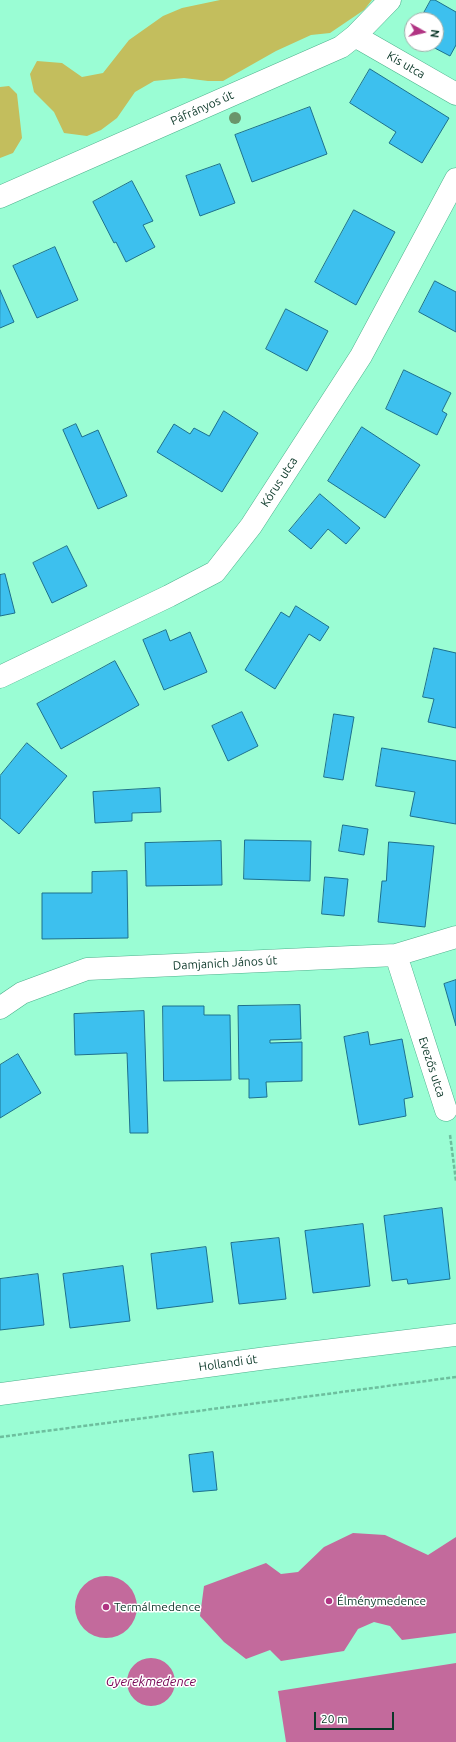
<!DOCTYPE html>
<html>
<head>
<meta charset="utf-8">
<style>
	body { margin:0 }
	#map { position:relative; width:456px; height:1742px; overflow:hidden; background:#9afdd4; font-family:Ubuntu,sans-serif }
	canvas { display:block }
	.north { position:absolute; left:404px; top:12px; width:40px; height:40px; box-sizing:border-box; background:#fff; border:1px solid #9dafa9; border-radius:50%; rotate:98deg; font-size:11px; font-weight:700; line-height:16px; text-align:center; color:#0b3728 }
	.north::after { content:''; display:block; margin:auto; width:14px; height:18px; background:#b13483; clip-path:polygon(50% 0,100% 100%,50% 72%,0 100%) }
	.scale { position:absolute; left:314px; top:1712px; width:80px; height:18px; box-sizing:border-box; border:2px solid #0b3728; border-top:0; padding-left:5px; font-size:12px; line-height:14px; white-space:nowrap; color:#0b3728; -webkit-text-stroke:3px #fff; paint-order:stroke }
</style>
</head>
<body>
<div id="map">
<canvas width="456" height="1742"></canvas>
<div class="north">N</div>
<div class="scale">20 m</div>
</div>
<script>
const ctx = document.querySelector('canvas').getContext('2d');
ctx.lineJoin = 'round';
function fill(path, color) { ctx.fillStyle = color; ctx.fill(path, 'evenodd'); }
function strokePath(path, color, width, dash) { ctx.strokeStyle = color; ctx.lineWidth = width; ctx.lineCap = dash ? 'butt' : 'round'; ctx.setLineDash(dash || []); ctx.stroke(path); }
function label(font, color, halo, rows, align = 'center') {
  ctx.font = font + ' Ubuntu,sans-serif'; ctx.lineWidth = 3; ctx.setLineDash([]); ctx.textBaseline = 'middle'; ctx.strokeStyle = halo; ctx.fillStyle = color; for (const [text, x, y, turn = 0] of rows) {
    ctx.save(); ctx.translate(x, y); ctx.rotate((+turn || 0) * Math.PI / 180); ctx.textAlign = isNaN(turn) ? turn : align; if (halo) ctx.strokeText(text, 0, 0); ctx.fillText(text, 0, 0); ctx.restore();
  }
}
const green = new Path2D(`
	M220,0H372L364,10L330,33L311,35L276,51L223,81H208L184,78L154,81L135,92L117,118L101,130L87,136L64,133L54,112L34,92L30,74L37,61L62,63L82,77L103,73L129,40L163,16L182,8Z
	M9,86L17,94L22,138L13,153L0,158V87Z`);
const water = new Path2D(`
	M353,1533L385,1535L428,1555L456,1537V1633L402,1640L390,1626L374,1622L358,1629L344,1651L281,1661L270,1650L246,1659L224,1642L200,1616L204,1586L266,1563L281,1574L298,1572L324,1547Z
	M75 1607a31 31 0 1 1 62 0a31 31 0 1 1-62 0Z
	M127 1682a24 24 0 1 1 48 0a24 24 0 1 1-48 0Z
	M456,1663V1742H286L278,1691Z`);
const building = new Path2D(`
	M431,0H435L456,12V45L450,56L427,44H436V20H420Z
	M370,69L449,118L422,163L389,143L396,132L350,103Z
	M310,107L327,154L252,182L235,135Z
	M220,164L235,203L200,216L186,176Z
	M132,181L153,221L143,225L155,247L126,262L116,242L114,243L93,202Z
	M354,210L395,232L356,305L315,282Z
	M55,247L78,300L37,318L13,266Z
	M435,281L456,292V332L419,312Z
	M0,290L14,322L0,328Z
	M286,309L328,331L307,371L266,349Z
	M404,370L451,393L442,411L447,414L437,435L386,409Z
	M224,411L258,433L222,492L157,452L174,424L190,434L194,428L209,436Z
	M76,424L82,437L98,430L127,496L98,509L63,430Z
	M362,427L420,465L385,518L328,481Z
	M320,494L360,528L346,544L328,529L311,549L289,531Z
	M67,546L87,586L52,603L33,563Z
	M5,574L15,613L0,616V575Z
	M296,606L329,627L320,641L309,634L275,689L245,670L281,612L289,617Z
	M166,630L170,641L190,632L207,672L164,690L143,640Z
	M434,648L456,653V728L428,722L434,699L423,697Z
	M115,661L139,705L61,749L37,704Z
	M242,712L258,746L228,761L212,726Z
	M334,714L354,717L343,780L324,777Z
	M27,743L67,776L19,834L0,818V776Z
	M382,748L456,761V824L410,816L415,792L376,786Z
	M160,788L161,812L132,813V821L95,823L93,792Z
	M343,825L368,829L364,855L339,851Z
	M245,840L311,841L310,881L244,879Z
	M221,841L222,885L146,886L145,843Z
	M389,842L434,846L425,927L378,922L382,881H386Z
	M127,871L128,938L42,939V893H92V872Z
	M325,877L348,879L344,916L322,914Z
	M456,980V1026L444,984Z
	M300,1005L301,1039L270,1040V1043L302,1042V1081L266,1082L267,1097L249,1098V1079H239L238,1006Z
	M163,1006H204V1015H230L231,1080L164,1081Z
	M144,1011L148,1133H130L127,1053L75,1055L74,1014Z
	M368,1032L370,1045L402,1039L413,1097L404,1099L406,1116L359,1125L344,1037Z
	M18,1054L41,1093L0,1118V1065Z
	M442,1208L450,1279L408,1284L407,1279L392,1281L384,1216Z
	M363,1224L370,1286L313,1293L305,1231Z
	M279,1238L286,1299L239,1304L231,1243Z
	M206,1247L213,1302L157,1309L151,1254Z
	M123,1266L130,1321L70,1328L63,1274Z
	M38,1274L44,1325L0,1330V1279Z
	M213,1452L217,1490L193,1492L189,1455Z`);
const path = new Path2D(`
	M450,1135L456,1181
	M0,1437L456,1377`);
const street = new Path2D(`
	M355,36L456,94
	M0,197L341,47L355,36L390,0
	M0,677L169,596L215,572L251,526L361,356L456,179
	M396,955L446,1110
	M0,1008L22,993L87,969L396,955L456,937`);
const secondary = new Path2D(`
	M0,1394L267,1358L456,1335`);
const trees = [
	[235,118]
];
const markers = [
	[329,1601,4,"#b13483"],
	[106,1607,4,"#b13483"]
];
const streetNames = [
	["Kis utca",406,65,30],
	["Páfrányos út",202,108,-24],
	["Kórus utca",279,482,-57],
	["Damjanich János út",225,963,-3],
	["Evezős utca",432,1067,72],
	["Hollandi út",228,1363,-8]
];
const poiNames = [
	["Élménymedence",337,1601],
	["Termálmedence",114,1607]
];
const waterNames = [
	["Gyerekmedence",151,1682]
];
fill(green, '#c3be5d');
fill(water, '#c36a9c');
fill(building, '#3dc0ee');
strokePath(building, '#1d708d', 1);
strokePath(street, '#4db18c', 23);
strokePath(secondary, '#4db18c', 23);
strokePath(path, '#6dbf9e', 2.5, [4, 2]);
strokePath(street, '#fff', 22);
strokePath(secondary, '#fff', 22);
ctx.fillStyle = '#6a956a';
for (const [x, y] of trees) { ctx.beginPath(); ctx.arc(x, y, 6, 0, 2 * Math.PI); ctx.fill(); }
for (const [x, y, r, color] of markers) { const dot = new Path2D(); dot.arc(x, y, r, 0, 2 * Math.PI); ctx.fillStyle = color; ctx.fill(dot); strokePath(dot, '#fff', 1.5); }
label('12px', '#0b3728', '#fff', streetNames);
label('12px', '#0b3728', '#fff', poiNames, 'left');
label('italic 13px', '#760253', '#fff', waterNames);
</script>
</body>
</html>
